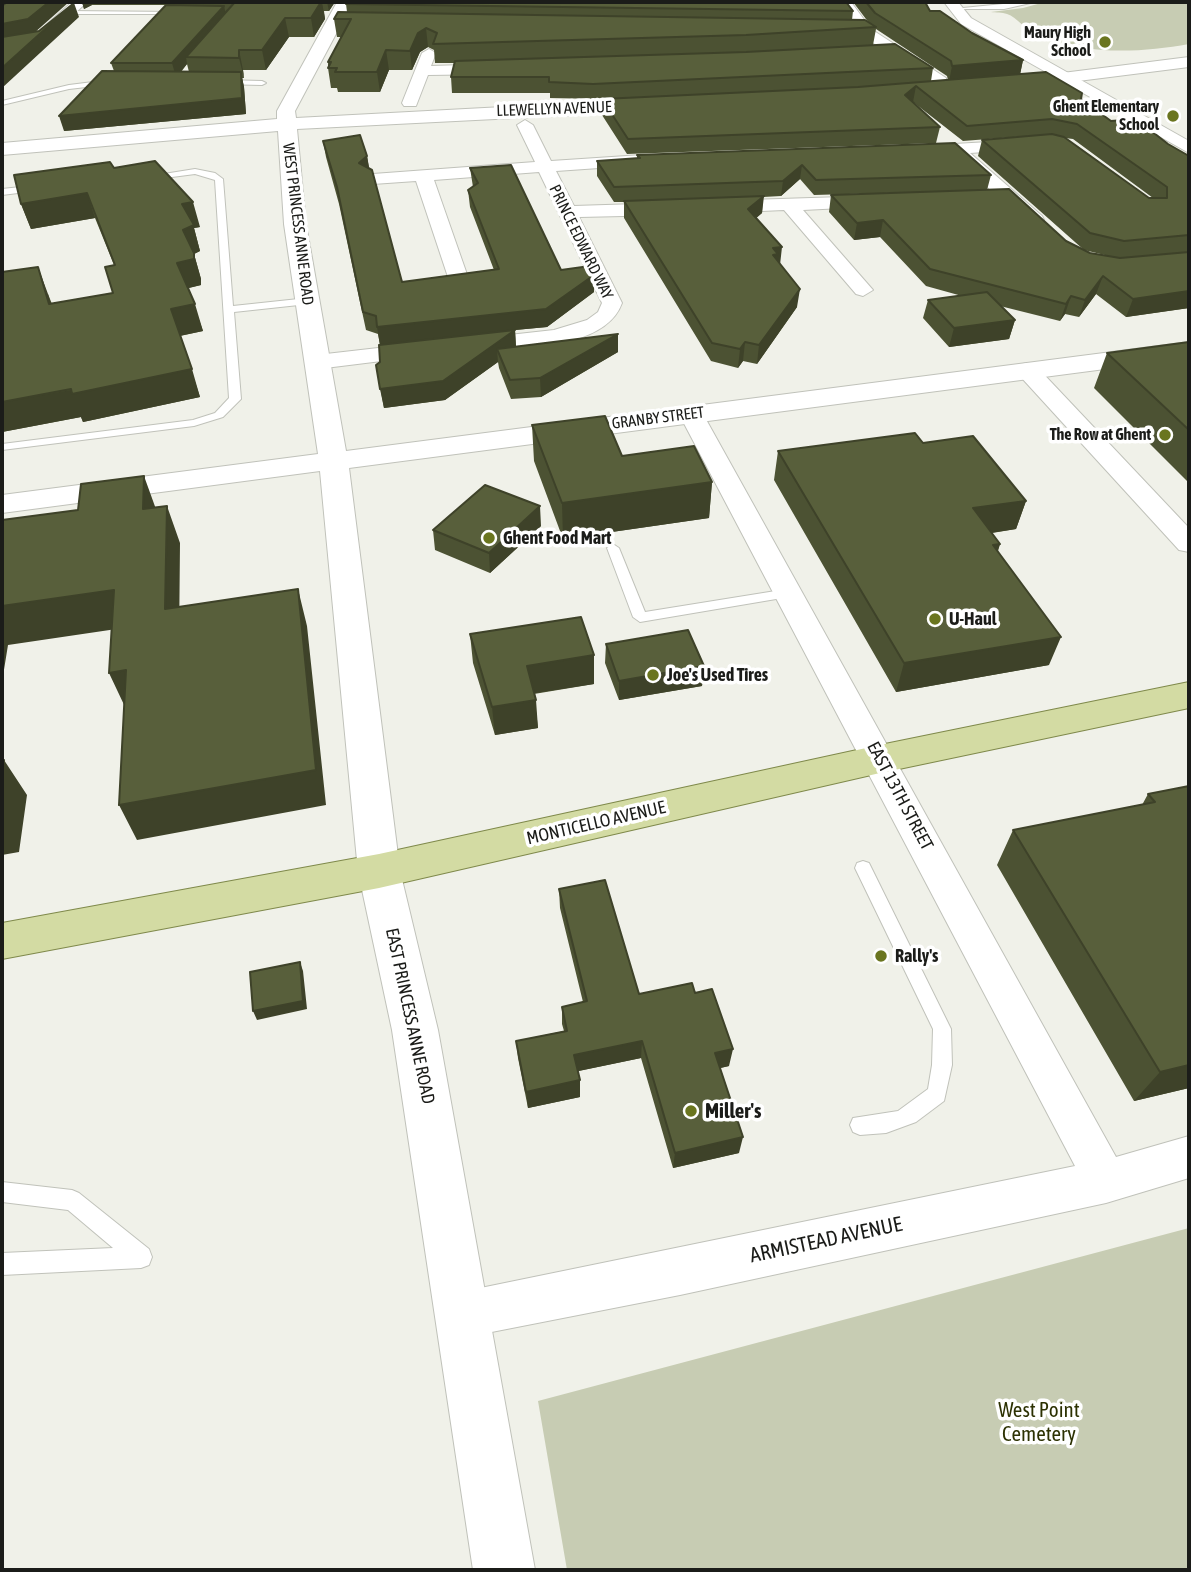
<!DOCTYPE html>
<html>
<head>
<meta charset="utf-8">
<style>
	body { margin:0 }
	#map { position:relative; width:1191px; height:1572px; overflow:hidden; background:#f0f1e9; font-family:"Asap Condensed",sans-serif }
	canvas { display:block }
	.frame { position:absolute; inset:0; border:4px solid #1b1c19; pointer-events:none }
</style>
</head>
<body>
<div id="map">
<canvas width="1191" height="1572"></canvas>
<div class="frame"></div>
</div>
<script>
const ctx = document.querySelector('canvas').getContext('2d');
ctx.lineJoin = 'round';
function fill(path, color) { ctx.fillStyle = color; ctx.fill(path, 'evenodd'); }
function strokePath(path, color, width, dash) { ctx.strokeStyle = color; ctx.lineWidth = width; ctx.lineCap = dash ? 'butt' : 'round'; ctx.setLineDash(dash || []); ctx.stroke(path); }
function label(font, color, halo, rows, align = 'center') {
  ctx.font = font + ' "Asap Condensed",sans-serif'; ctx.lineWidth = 7; ctx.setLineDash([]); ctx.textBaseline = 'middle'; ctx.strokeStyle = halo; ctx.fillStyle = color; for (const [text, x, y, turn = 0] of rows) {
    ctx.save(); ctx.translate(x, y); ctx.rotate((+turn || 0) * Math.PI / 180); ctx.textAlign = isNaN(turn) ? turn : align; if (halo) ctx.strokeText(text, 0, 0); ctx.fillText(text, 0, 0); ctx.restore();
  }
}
const green = new Path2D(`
	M1045,2H1189V44C1140,53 1085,55 1038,36C1026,31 1017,17 1007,14C1002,12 996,13 991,12L1023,8Z
	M1189,1228V1570H567L538,1401Z`);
const lane = new Path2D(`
	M1023,2H1035L1004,9H953Z
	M66,11L178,12L181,14H68Z
	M109,80L112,84L69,89L2,105V101L69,85Z
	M222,80L262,81L266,83L262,85L219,84Z
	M195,169L215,173L223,179L233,306L308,298L313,301L308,304L234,312L241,399L223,417L194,426L2,450V444L193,420L215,413L229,398L215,180L195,174L149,180L145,177Z
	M39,185L42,186V190L2,195V189Z
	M613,544L619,548L645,612L788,589L795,593L788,597L640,622L633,617L607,548Z
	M863,861L869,863L951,1029L952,1065L944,1101L916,1122L886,1133L860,1135L853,1132L850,1125L853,1118L898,1111L928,1089L932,1065L933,1029L855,868L857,863Z
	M2,1182L72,1190L79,1193L149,1249L152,1257L149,1265L141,1268L2,1275V1253L113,1248L68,1210L2,1202Z`);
const street = new Path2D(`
	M72,2H87L43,43L2,50V42L34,36Z
	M838,2H851L871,29L946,78V84H936L861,35Z
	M944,2H958L971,18L1189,141V153L961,24Z
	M429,49L436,53L431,66L497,64L505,69L497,74L428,75L416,106H404L402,103L422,53Z
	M525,120L533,125L551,161L642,155L651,160L642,165L556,171L574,206L669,203L678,209L669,215L579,217L622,303C605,351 515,348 472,352L464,350L461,345L464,340L554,330L587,320L598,312L602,303L539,172L434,180L470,283L460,289L450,283L416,181L373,184L364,179L373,174L535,162L517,125Z
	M1023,140L1031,145L1029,149L970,153L1042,216L1044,220L1042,224H1028L951,154L920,156L911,151L920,146Z
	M875,196L884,202L882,206L803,210L873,290L863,296L856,294L784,210L716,213L707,207L716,201Z
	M422,343L430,345L433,350L430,355L317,369L306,362L317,355Z
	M1027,363L1035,365L1189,528V552L1179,550L1019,375L1016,370L1019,365Z
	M691,407L699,409L703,414L1116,1157L1189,1136V1178L1106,1203L680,1295L461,1338L444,1332L438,1315L444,1298L461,1292L1075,1166L679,414L683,409Z`);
const secondary = new Path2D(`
	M337,2H353L295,111L296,118L654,99L663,105L654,111L297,129L306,224L346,451L1189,342V358L349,468L400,871L438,1030L535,1570H473L392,1030L358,871L320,471L2,513V495L318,454L284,224L278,131L2,155V143L277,119V111Z
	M1189,57V67L1007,90L998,85L1007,80Z`);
const primary = new Path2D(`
	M1189,682V708L880,773L379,888L2,959V923L379,854L880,745Z`);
const wall = new Path2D(`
	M82,2H335L329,11H324L325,19L314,37H289L266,70H243L244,78H242L244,87L246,114L64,131L114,71L111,63L166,5H92L84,9ZM187,64L189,72H181Z
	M853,2H925L930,11L1023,60L1020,74L1081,99L1111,121L1168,144L1189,156V252L1130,257L1189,252V308L1126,317L1096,294L1079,317L1065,314L1060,321L1000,306L1015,320L1009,339L949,347L923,318L928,300L962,296L926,286L880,237L854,240L829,212L831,195L1066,241L1090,253L1109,256L1084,250L978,156L982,140L1039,135L963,141L913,102L940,127L936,143L627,154L602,115V99L550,98V93H452L451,77L455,63H435L434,50L428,47L420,52L412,70H389L380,92H338L337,88H331L328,68V62L341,37H337L334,19L347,12L346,4L853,11L852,20L869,23ZM876,29L947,76L948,80L931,81L933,68L873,45ZM1065,138L1073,139L1153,198H1149Z
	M323,141L367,156L369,169L402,282L494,270L470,207L468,190L473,187L470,168L561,270L594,292L547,327L515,330L516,346L618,352L541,397L511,399L499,368L498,362L445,400L384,408L376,365L380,362V345L378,334L366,330L339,204L326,157Z
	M637,155L991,175L987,190L814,195L800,179L781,196L763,197L762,213L756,218L780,264L797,307L757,364L743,361L738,368L711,361L624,218V202H614L597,176V161L637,158Z
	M114,168L200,227L194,228L200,251L194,254L201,279V285L188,288L203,331L180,336L200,397L83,422L81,417L2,432L48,294L52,304L113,293L114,265L95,218L31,229L21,204Z
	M1189,342V483L1094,388L1107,353Z
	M532,425L622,456L712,482L709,518L563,539L534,461Z
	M923,443L1026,501L1016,529L992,533L1000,544L998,551L1049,665L896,692L774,480L778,451Z
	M541,526L490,573L435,550L433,530Z
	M470,634L594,684L534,694L538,728L495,735L473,663Z
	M606,644L704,666L702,686L619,700L605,663Z
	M1189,786V1088L1134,1101L997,865L1013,830L1142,805L1148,794Z
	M559,889L639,994L695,993L729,1066L720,1068L739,1153L673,1168L641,1058L578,1071L580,1097L528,1108L518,1058L516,1041L564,1031L562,1024V1007L583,1002L560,908Z`);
const shadedWall = new Path2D(`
	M49,2H69L33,34L2,40V24Z
	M82,2H91L92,5L84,9Z
	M321,2H322L325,19L314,37L311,18Z
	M327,2H335L329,11Z
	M74,3L79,17L2,88V68Z
	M224,6L227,19L186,57L187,64L176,77L172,63Z
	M285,18L289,37L266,70L262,50Z
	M426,28L428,47L420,52L412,70L410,51L418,33Z
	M239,50L243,70L244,78L239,58Z
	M386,50L389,70L380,92L377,72Z
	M1023,60L1020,75L949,82L952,66Z
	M241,72L244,87L246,114L64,131L59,116Z
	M916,86L913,102L902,110L905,95Z
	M367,156L370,172L359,163Z
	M802,165L800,179L781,196L783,181Z
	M87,193L95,218L31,229L21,204Z
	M764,196L762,213L746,227L748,209Z
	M193,202L200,227L194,228L200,251L194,254L201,279V285L185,289L177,263L183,230L182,204Z
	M883,220L880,237L854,240L857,223Z
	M782,247L780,265L771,273L773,248Z
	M38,267L48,294L59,331L49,304Z
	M594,275V292L547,327L515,330L516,349H497L498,362L445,400L384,408L380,389V345L377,327Z
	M1103,276L1096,294L1079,317L1085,300Z
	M800,289L797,307L757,364L759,345Z
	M1189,291V308L1126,317L1133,299Z
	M1071,296L1065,314L1060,321L1066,304Z
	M195,304L203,331L179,336L171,309Z
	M1015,320L1009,339L949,347L954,328Z
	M618,334V352L541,397L540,378Z
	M745,342L743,361L738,368L740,349Z
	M192,369L200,397L83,422L81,417L2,432V402Z
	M144,476L157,512L143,509Z
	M712,482L709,518L563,539L562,503Z
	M1026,501L1016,529L964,537L973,508Z
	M167,506L180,543L179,646L165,609Z
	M540,506L541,526L490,573L489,553Z
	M1000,544L990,572L993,545Z
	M298,589L307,626L326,805L137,840L119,805Z
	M114,590L130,627L8,645L2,682V606Z
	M1061,637L1049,665L896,692L904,663Z
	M594,655V684L529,694L527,666Z
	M704,666L702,686L619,700V681Z
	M126,670V709L109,673Z
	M536,700L538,728L495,735L492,707Z
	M4,760L27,795L19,852L2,855V775Z
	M300,962L303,971L307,1009L257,1020L253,1011Z
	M642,1041L641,1058L574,1072V1055Z
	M733,1049L729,1066L712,1070L715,1053Z
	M1189,1065V1088L1134,1101L1160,1072Z
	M580,1080V1097L528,1108L526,1092Z
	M743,1137L739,1153L673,1168L675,1153Z`);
const building = new Path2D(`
	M7,2H49L28,19L2,24V6Z
	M235,2H321L311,18H285L262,50H239V58L186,57Z
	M347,2H846L853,11L346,4Z
	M866,2H925L930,11H940L972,33L1023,60L952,66L951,61L875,13Z
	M74,3L2,68V37L39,31Z
	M166,5L224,6L172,63H111Z
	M338,12L865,20L876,27L746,35L433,44L437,33L426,28L418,33L410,51L386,50L377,72H335L337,68H328L331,62H328L351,19H334Z
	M895,44L933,68L593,84L549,82V77H451L455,61L746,52Z
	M102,71L241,72L242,98L59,116Z
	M1046,72L1082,93L1081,99L1111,121L1136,119L1168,144L1189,156V235L1124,241L1090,233L982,140L1052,134L1064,137L1149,198H1167V187L1077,124L1052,119L967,126L916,86L905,95L940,127L628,139L602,99L858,87Z
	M360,135L367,156L359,163L372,170L402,282L499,269L468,190L478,183L470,168L511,165L561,270L590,266L594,275L546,309L377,327L376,316L363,312L337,187L323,141Z
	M955,143L991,175L816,180L802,165L783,181L614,187L597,161L640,158L637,155Z
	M155,161L193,202L182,204L194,225L183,230L194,253V259L177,263L195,304L171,309L192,369L72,394L71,389L2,402V272L38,267L49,304L113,293L105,267L115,265L87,193L21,204L14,175L110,162L114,168Z
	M1009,189L1066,241L1090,253L1120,258L1189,252V291L1133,299L1103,276L1085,300L1071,296L1066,304L930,269L883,220L857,223L831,195Z
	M764,196L748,209L782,247L773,248L778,254L773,255L800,289L759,345L745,342L740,349L712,343L624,201Z
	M987,292L1015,320L954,328L928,300Z
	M515,330L443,381L380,389L376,365L380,362L379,345Z
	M618,334L540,378L510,380L497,349Z
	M1189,342V430L1107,353Z
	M605,416L622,456L694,446L712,482L562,503L532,425Z
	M915,433L923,443L973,436L1026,501L973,508L1000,544L993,545L1061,637L904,663L778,451Z
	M144,476L143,509L167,506L165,609L298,589L316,770L119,805L126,670L109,673L114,590L2,606V520L78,510L81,484Z
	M485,485L540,506L489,553L433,530Z
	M581,617L594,655L527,666L536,700L492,707L470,634Z
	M688,630L704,666L619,681L606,644Z
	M2,760H4L2,775Z
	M1189,786V1065L1160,1072L1013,830L1155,802L1148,794Z
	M605,880L639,994L692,983L695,993L712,989L733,1049L715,1053L743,1137L675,1153L642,1041L574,1055L580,1080L526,1092L516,1041L567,1031L562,1007L587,1001L559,889Z
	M300,962L303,1001L253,1011L250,972Z`);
const markers = [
	[1105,42,7,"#6a751f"],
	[1173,116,7,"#6a751f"],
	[1165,435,7,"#6a751f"],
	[489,538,7,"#6a751f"],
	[935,619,7,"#6a751f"],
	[653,675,7,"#6a751f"],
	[881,956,7,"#6a751f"],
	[691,1111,7,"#6a751f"]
];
const farPoinames = [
	["Maury High",1091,33],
	["School",1091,51],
	["Ghent Elementary",1159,107],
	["School",1159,125],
	["The Row at Ghent",1151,435]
];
const farStreetnames = [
	["LLEWELLYN AVENUE",554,109,-2],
	["WEST PRINCESS ANNE ROAD",298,224,83],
	["PRINCE EDWARD WAY",581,242,64],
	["GRANBY STREET",658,418,-7]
];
const poiNames = [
	["Ghent Food Mart",503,538],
	["U-Haul",949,619],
	["Joe's Used Tires",667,675],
	["Rally's",895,956]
];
const streetNames = [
	["EAST 13TH STREET",900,796,62],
	["MONTICELLO AVENUE",596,823,-13],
	["EAST PRINCESS ANNE ROAD",410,1016,78]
];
const nearPoinames = [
	["Miller's",705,1111]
];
const nearStreetnames = [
	["ARMISTEAD AVENUE",826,1240,-12]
];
const nearParknames = [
	["West Point",1039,1410],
	["Cemetery",1039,1434]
];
fill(green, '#c7ccb3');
strokePath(lane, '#c0c2ba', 2);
strokePath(street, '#c0c2ba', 2);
strokePath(secondary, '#c0c2ba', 2);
strokePath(primary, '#7f894b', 2);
fill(lane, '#fff');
fill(street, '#fff');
fill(secondary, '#fff');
fill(primary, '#d3dba3');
fill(wall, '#4c5233');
fill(shadedWall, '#3e4229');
fill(building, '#585f3b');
strokePath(building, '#3e4229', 2);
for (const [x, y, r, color] of markers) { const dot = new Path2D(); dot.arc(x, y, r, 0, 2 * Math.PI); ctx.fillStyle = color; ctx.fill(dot); strokePath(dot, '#fff', 2.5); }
label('bold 16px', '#1b1c19', '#fff', farPoinames, 'right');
label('16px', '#1b1c19', '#fff', farStreetnames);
label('bold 18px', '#1b1c19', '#fff', poiNames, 'left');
label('18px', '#1b1c19', '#fff', streetNames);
label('bold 21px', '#1b1c19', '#fff', nearPoinames, 'left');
label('21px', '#1b1c19', '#fff', nearStreetnames);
label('21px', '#2c3102', '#fff', nearParknames);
</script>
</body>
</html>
